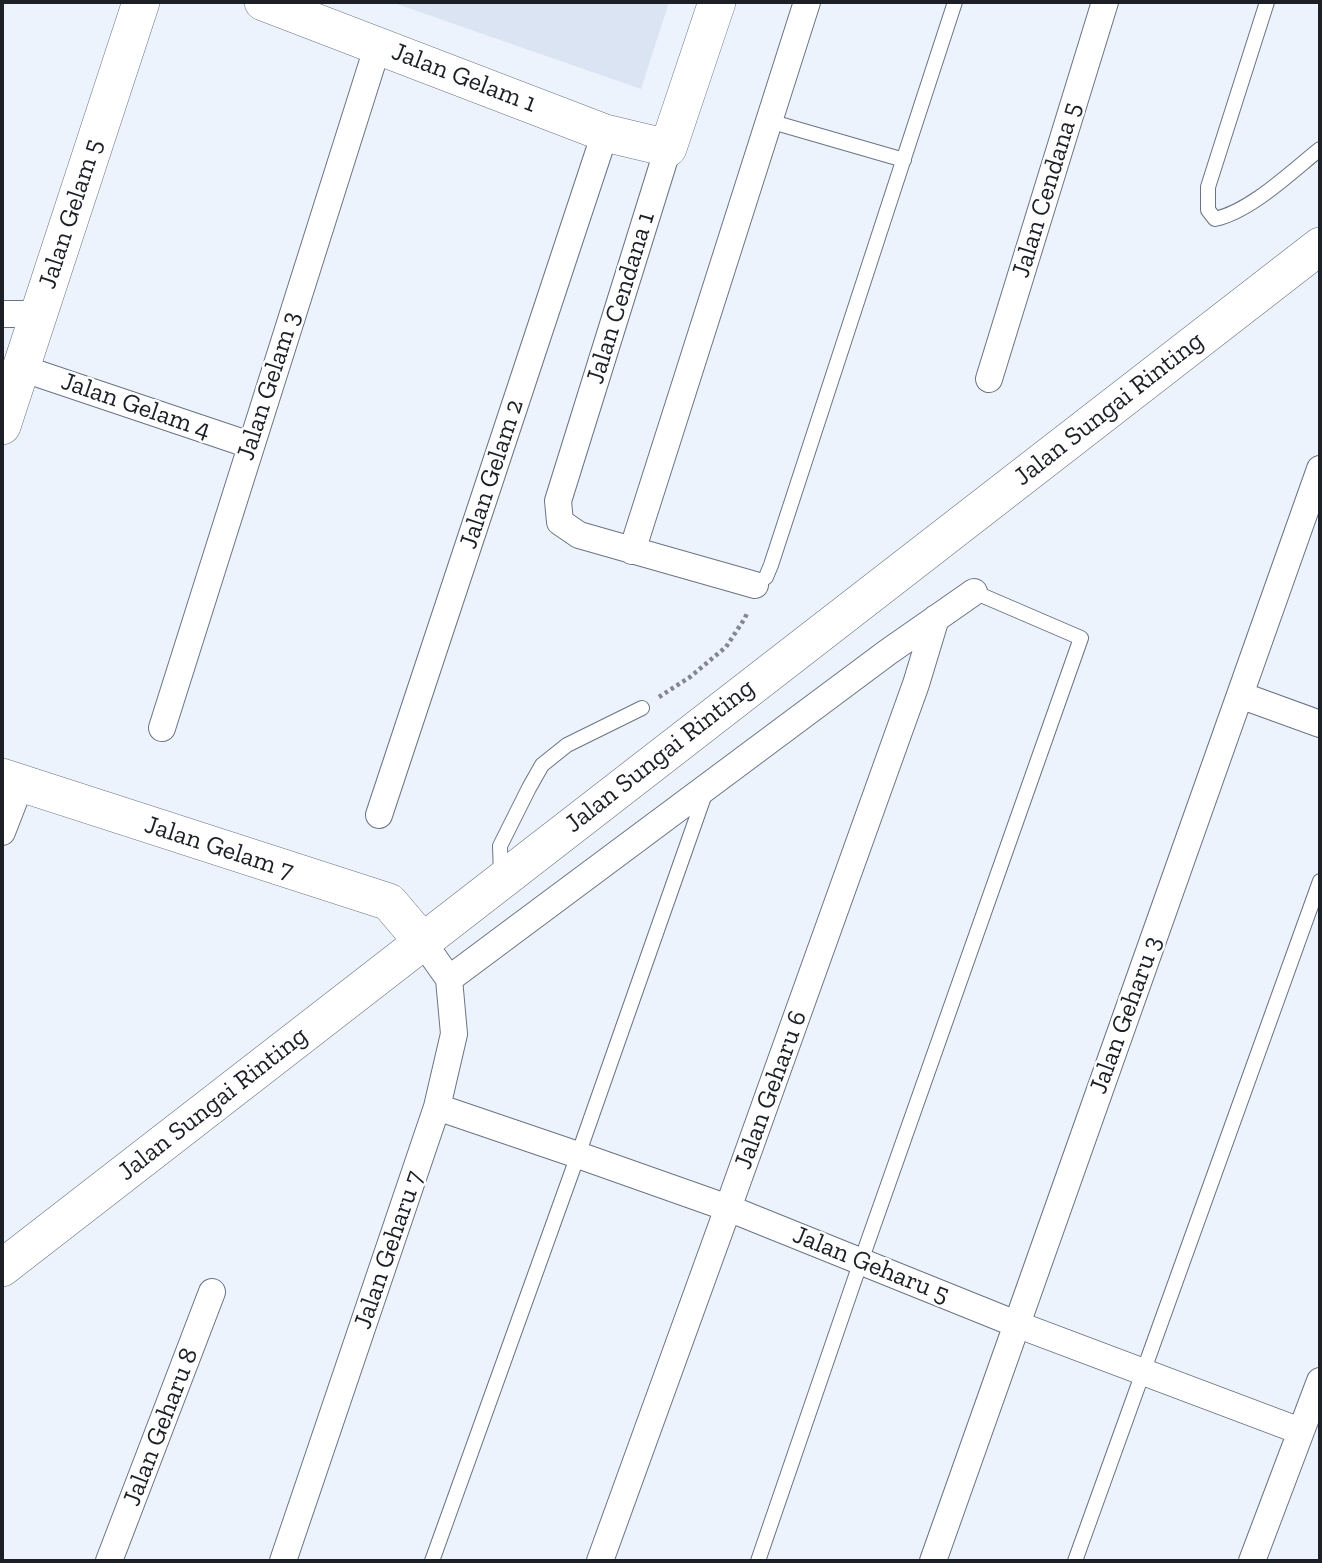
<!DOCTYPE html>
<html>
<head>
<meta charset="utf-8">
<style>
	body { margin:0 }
	#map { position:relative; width:1322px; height:1563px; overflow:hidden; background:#ecf3fd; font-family:"Zilla Slab",serif }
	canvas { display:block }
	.frame { position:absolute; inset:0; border:4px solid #1c2026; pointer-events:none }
</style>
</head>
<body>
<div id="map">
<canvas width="1322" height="1563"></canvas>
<div class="frame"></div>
</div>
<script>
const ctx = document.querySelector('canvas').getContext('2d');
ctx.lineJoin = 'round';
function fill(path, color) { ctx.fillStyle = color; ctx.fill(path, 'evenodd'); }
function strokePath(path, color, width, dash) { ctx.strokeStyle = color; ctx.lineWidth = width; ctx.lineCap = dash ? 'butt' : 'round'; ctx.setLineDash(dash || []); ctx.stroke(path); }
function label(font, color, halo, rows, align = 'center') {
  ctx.font = font + ' "Zilla Slab",serif'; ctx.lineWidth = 5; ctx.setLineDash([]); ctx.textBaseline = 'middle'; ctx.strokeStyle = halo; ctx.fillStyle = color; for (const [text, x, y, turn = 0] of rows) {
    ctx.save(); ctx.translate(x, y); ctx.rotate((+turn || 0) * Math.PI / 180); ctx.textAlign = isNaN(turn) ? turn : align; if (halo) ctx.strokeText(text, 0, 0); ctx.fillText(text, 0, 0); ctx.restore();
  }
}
const built = new Path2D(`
	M391,2H669L641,89Z`);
const path = new Path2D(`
	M659,697L690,677L726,647L745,618L747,613`);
const lane = new Path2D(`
	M1267,2L1208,187V210L1215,219C1251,211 1291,172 1320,149
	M769,121L904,160
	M755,585L766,577L771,565L955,2
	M501,876L500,846L529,788L542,765L567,745L642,708
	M432,1561L578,1155L706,791
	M758,1561L861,1261L1081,638L974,592
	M1075,1561L1320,881`);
const street = new Path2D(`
	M668,148L558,501L560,522L579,535L755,585
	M2,314H39
	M21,368L250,445
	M989,379L1105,2
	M632,551L807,2
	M1240,695L1320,724
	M162,728L378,45
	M379,815L605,133
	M2,832L21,783
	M449,979L888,652L974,592
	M437,1107L578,1155L728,1208L1016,1324L1300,1431
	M109,1561L212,1292
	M283,1561L437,1107L454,1034L449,979L422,941
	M600,1561L728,1208L916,684L936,618
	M933,1561L1320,469
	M1252,1561L1320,1381`);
const secondary = new Path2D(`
	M263,2L605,133L668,148L717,2
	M2,426L141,2
	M2,777L389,902L422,941
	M2,1268L1320,246`);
const streetNames = [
	["Jalan Gelam 1",464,78,21],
	["Jalan Cendana 5",1047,190,-73],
	["Jalan Gelam 5",71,214,-72],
	["Jalan Cendana 1",621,298,-73],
	["Jalan Gelam 3",269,386,-72],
	["Jalan Gelam 4",136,406,19],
	["Jalan Sungai Rinting",1109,409,-38],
	["Jalan Gelam 2",492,474,-72],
	["Jalan Sungai Rinting",660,756,-38],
	["Jalan Gelam 7",219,848,18],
	["Jalan Geharu 3",1126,1015,-70],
	["Jalan Geharu 6",771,1090,-70],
	["Jalan Sungai Rinting",213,1104,-38],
	["Jalan Geharu 7",389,1250,-71],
	["Jalan Geharu 5",871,1265,22],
	["Jalan Geharu 8",161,1427,-69]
];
fill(built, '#dbe4f2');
strokePath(lane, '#6a7483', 16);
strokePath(street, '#6a7483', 28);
strokePath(secondary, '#6a7483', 38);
strokePath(path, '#838890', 4.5, [3.5, 3.5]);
strokePath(lane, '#fff', 14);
strokePath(street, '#fff', 26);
strokePath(secondary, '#fff', 37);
label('26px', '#1c2026', '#fff', streetNames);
</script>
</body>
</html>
